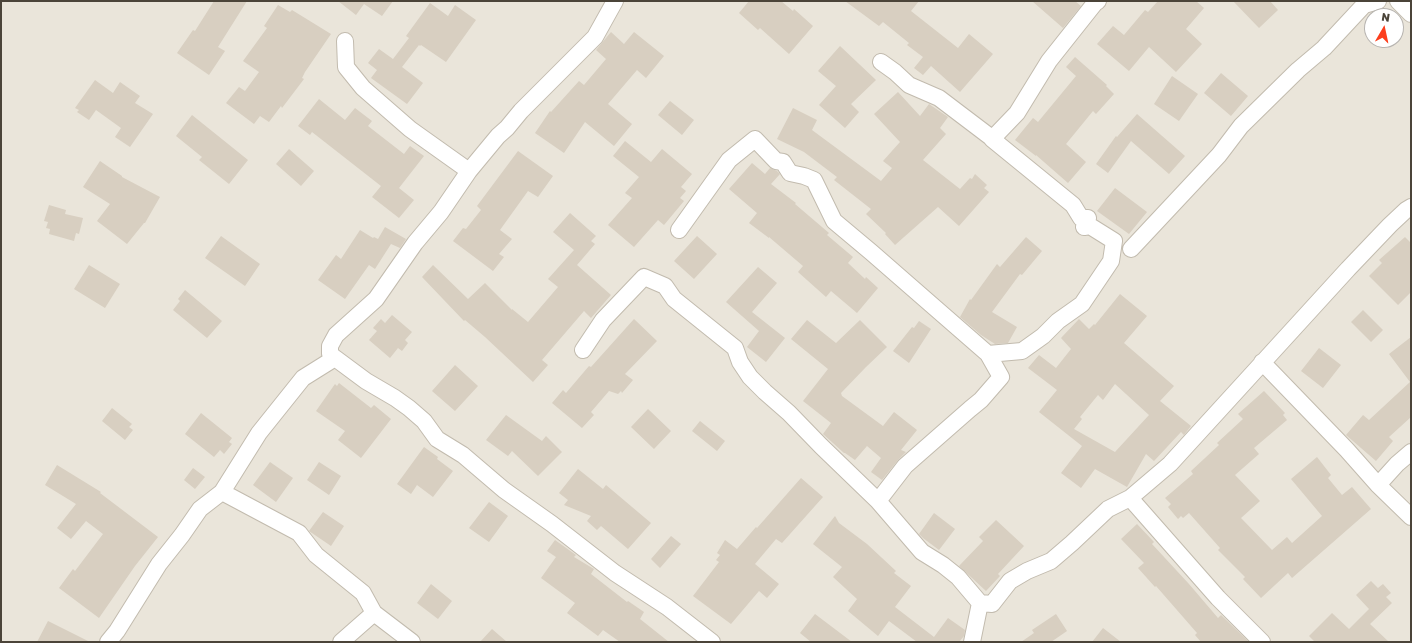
<!DOCTYPE html>
<html>
<head>
<meta charset="utf-8">
<style>
	body { margin:0 }
	#map { position:relative; width:1412px; height:643px; overflow:hidden; background:#f6f3ec; font-family:"Golos Text",sans-serif }
	canvas { display:block }
	.frame { position:absolute; inset:0; border:2px solid #4b4439; pointer-events:none }
	.north { position:absolute; left:1364px; top:8px; width:40px; height:40px; box-sizing:border-box; background:#fff; border:1px solid #b7b4b0; border-radius:50%; rotate:9deg; font-size:11px; font-weight:700; line-height:16px; text-align:center; color:#4b4439 }
	.north::after { content:''; display:block; margin:auto; width:14px; height:18px; background:#fc3f1d; clip-path:polygon(50% 0,100% 100%,50% 72%,0 100%) }
</style>
</head>
<body>
<div id="map">
<canvas width="1412" height="643"></canvas>
<div class="frame"></div>
<div class="north">N</div>
</div>
<script>
const ctx = document.querySelector('canvas').getContext('2d');
ctx.lineJoin = 'round';
function fill(path, color) { ctx.fillStyle = color; ctx.fill(path, 'evenodd'); }
function strokePath(path, color, width, dash) { ctx.strokeStyle = color; ctx.lineWidth = width; ctx.lineCap = dash ? 'butt' : 'round'; ctx.setLineDash(dash || []); ctx.stroke(path); }
const residential = new Path2D(`
	M1,1H1411V642H1ZM1372,16H1396V40H1372Z`);
const building = new Path2D(`
	M214,1H247L218,47L225,51L209,75L177,53L193,30L195,31Z
	M338,1H393L382,16L364,4L356,15Z
	M749,1H781L793,11L794,9L813,26L789,54L760,28L758,30L739,13Z
	M845,1H919L911,11L958,48L969,34L993,54L960,92L931,66L923,75L914,68L923,57L907,45L909,43L883,22L879,26Z
	M1032,1H1075L1081,6L1063,28Z
	M1158,1H1196L1204,8L1186,29L1202,44L1176,72L1149,47L1129,71L1097,44L1113,26L1124,35L1145,10L1148,12Z
	M1233,1H1270L1278,10L1259,28Z
	M430,3L448,16L455,5L476,20L446,62L421,45L420,46L419,45L402,67L423,83L407,104L371,78L377,70L368,63L379,49L393,59L409,38L406,36Z
	M278,5L290,12L292,10L331,34L305,72L302,78L304,79L282,108L281,106L269,122L260,116L254,124L226,103L239,87L245,91L259,72L243,61L267,28L264,26Z
	M611,32L624,44L634,32L664,56L646,78L637,70L608,104L632,124L614,146L585,122L564,153L535,133L550,111L551,112L579,81L584,85L606,59L596,50Z
	M840,46L876,80L851,104L859,112L845,128L819,105L836,86L818,71Z
	M1075,57L1107,85L1106,86L1114,94L1096,114L1093,111L1066,144L1086,162L1068,183L1036,155V156L1015,140L1033,118L1038,122L1076,76L1066,67Z
	M1221,73L1248,96L1231,116L1204,93Z
	M1172,76L1198,94L1179,121L1154,104Z
	M95,80L113,93L120,82L140,96L135,103L153,114L130,147L115,137L121,128L96,110L89,120L77,112L79,110L75,108Z
	M898,92L920,116L929,104L948,117L940,128L946,134L923,160L960,189L970,178L972,179L975,174L987,185L984,188L989,192L959,226L938,207L895,245L885,234L886,233L866,214L871,209L834,180L837,177L804,152L777,139L793,108L817,120L812,130L881,181L892,168L883,161L900,142L874,114Z
	M319,99L345,120L355,108L372,121L368,126L404,154L410,146L424,156L399,188L414,200L399,218L372,197L381,186L312,132L310,135L298,126Z
	M670,101L694,120L682,135L658,115Z
	M1137,114L1185,156L1169,174L1131,141L1108,173L1096,164L1116,136L1117,137Z
	M192,115L248,160L229,184L199,160L202,157L176,136Z
	M625,141L651,162L662,149L692,174L681,187L686,191L680,198L684,201L664,225L658,220L634,247L608,225L632,198L625,193L639,177L613,156Z
	M289,149L314,171L301,186L276,164Z
	M518,151L553,176L538,197L528,191L500,230L512,239L499,254L504,257L493,271L453,241L463,228L466,229L481,210L477,206Z
	M100,161L122,176V177L160,197L145,223H144L127,244L97,221L110,204L83,187Z
	M752,163L765,174L770,168L777,171L780,174L771,184L796,203L795,204L829,233L827,235L853,257L848,263L865,279L866,277L878,288L857,313L831,291L826,297L798,272L803,266L769,237V238L749,223L757,213L729,189Z
	M1115,188L1147,212L1129,234L1097,211Z
	M49,205L66,210L65,214L83,218L79,234L76,233L74,241L49,234L50,229L46,228L48,222L44,221Z
	M570,213L596,236L591,241L595,244L577,265L611,295L591,318L584,311L542,360L548,365L533,382L485,337L465,320L464,321L422,277L433,265L468,299L485,283L512,310V309L528,322L558,287L548,279L574,250L553,232Z
	M385,227L406,239L400,248L391,244L375,269L369,265L345,299L318,280L336,255L341,259L360,230L373,238L374,237L378,239Z
	M221,236L260,264L245,286L205,258Z
	M697,236L717,254L694,279L674,261Z
	M1026,237L1042,251L1022,275L1020,274L992,312L1017,327L1008,343L995,344L981,335L960,317L970,299L971,300L997,264L1000,267Z
	M1405,237L1411,243V292L1398,305L1369,276L1382,263L1379,260Z
	M89,265L120,284L105,308L74,289Z
	M758,267L777,283L752,312L785,338L766,362L747,347L759,331L726,302Z
	M185,290L222,321L207,338L173,310L180,301L178,299Z
	M1120,294L1147,316L1124,343L1174,386L1160,401L1191,426L1184,435L1181,432L1154,461L1146,454L1127,487L1095,469L1081,488L1061,473L1082,446L1039,412L1057,390L1028,368L1039,355L1056,368L1071,349L1061,338L1079,319L1089,329L1094,324L1095,325ZM1115,384L1149,415L1115,452L1074,429L1082,419L1080,417L1098,395L1103,400Z
	M1363,310L1383,330L1371,342L1351,322Z
	M392,315L412,332L405,340L408,343L402,351L398,348L390,358L369,340L377,331L373,328L381,319L385,323Z
	M634,319L657,341L625,374L633,380L622,393L621,391L618,394L609,391L591,412L594,415L582,428L552,403L563,390L566,393L589,366L591,367Z
	M807,320L836,343L860,320L887,347L866,367L841,393L842,396L883,426L894,412L917,430L901,450L906,452L898,460L882,480L871,472L881,458L867,446L855,460L845,453H844L823,434L831,423L803,401L828,369L791,339Z
	M919,321L931,329L909,363L893,351L912,327L914,328Z
	M1411,337V417L1389,437L1393,441L1376,461L1346,435L1363,415L1369,420L1410,382L1389,354Z
	M1319,348L1341,365L1323,388L1301,371Z
	M455,365L478,386L455,411L432,391Z
	M339,383L371,408L374,405L391,419L361,458L338,440L345,431L316,411L335,384L337,386Z
	M1264,391L1285,413L1283,415L1287,420L1254,448L1259,454L1235,475L1260,501L1241,518L1272,550L1287,537L1292,543L1322,516L1291,479L1317,457L1331,475L1328,478L1342,495L1352,487L1371,509L1292,578L1288,573L1261,598L1243,579L1245,577L1218,550L1220,548L1189,513L1183,518L1181,516L1178,519L1168,507L1171,504L1165,498L1193,474L1191,471L1219,445L1217,443L1243,419L1238,414Z
	M112,408L132,424L129,427L133,430L125,440L102,421Z
	M648,409L671,431L654,449L631,427Z
	M201,413L232,438L229,442L232,444L224,454L220,450L214,457L185,434Z
	M506,415L542,441L546,436L562,452L538,476L512,451L508,456L486,440Z
	M700,421L725,441L717,451L692,431Z
	M424,447L438,457L437,459L453,471L433,497L417,485L411,494L397,484Z
	M270,462L293,478L276,502L253,485Z
	M319,462L341,476L329,495L307,480Z
	M57,465L101,492L100,493L158,537L135,566L99,618L59,588L73,569L75,571L103,534L86,521L71,539L57,528L76,504L45,485Z
	M193,468L205,477L195,489L184,480Z
	M578,469L603,489L606,485L651,523L628,549L601,526L597,530L587,521L591,516L564,505L568,500L559,493Z
	M801,478L823,497L782,543L776,539L755,564L779,584L767,598L759,591L731,624L693,596L719,562L716,560L720,555L717,553L725,540L737,549L756,527L757,528Z
	M489,502L508,516L489,542L469,528Z
	M323,512L344,526L331,546L309,531Z
	M934,513L955,529L939,550L923,538L919,534Z
	M835,516L839,523L867,544L896,571L894,573L911,586L895,607L934,637L948,618L965,630L964,636L959,642H917L889,621L878,636L848,611L857,599L833,577L842,567L813,544Z
	M996,520L1024,546L998,574L1000,576L986,591L959,566L983,541L979,537Z
	M1137,524L1154,542L1152,544L1189,584L1218,618L1221,615L1249,642H1201L1195,635L1197,633L1156,586L1155,587L1138,568L1144,563L1121,539Z
	M671,536L681,544L660,568L651,559Z
	M555,540L576,555L574,557L594,569L591,574L627,602L628,601L644,612L640,619L669,642H620L603,630L598,636L567,613L575,603L541,578L556,557L547,551Z
	M1371,581L1378,588L1383,584L1391,593L1386,597L1392,603L1370,624L1389,642H1315L1309,636L1332,613L1349,629L1369,609L1356,595Z
	M431,584L452,601L438,619L417,603Z
	M815,614L852,642H811L800,633Z
	M1056,614L1067,631L1051,642H1021L1034,633L1032,630Z
	M48,621L90,642H37Z
	M1103,628L1121,642H1092Z
	M492,629L507,642H480Z`);
const minor = new Path2D(`
	M1398,1L1411,14
	M345,41L346,67L363,88L410,129L469,171
	M881,62L895,72L909,85L939,98L997,142L993,140
	M992,139L1017,113L1049,61L1095,3L1098,1
	M679,230L729,160L755,139L776,161L783,162L790,173L804,176L814,180L834,221L871,252L988,354
	M1131,249L1219,155L1241,126L1298,70L1324,48L1364,5L1378,1
	M583,350L603,320L644,277L665,286L674,299L735,348L740,362L750,377L765,392L789,413L821,446L878,501L922,552L943,565L958,577L980,603L992,604L1010,581L1027,571L1051,561L1072,543L1108,509L1130,498L1170,464L1348,269L1390,225L1406,210L1411,207
	M335,358L366,381L395,398L409,408L424,421L437,439L463,455L504,490L552,524L615,573L667,607L712,642
	M1262,362L1347,450L1378,485L1411,517
	M1378,485L1397,464L1411,452
	M222,492L299,533L316,555L363,593L374,613L412,642
	M1130,498L1218,598L1262,642
	M878,501L905,466L970,409L981,400L1001,377L988,354L1022,351L1043,336L1058,321L1082,304L1111,261L1114,241L1090,226L1084,227L1088,218H1081L1073,205L992,139
	M108,642L117,631L159,564L182,535L200,509L222,492L259,433L303,378L335,358L330,354V346L336,335L376,299L415,243L441,212L469,171L498,136L507,128L521,111L595,37L615,1
	M341,642L374,613
	M972,642L980,603`);
fill(residential, '#eae5da');
fill(building, '#d8cfc1');
strokePath(minor, '#c2bbae', 18);
strokePath(minor, '#fff', 16);
</script>
</body>
</html>
